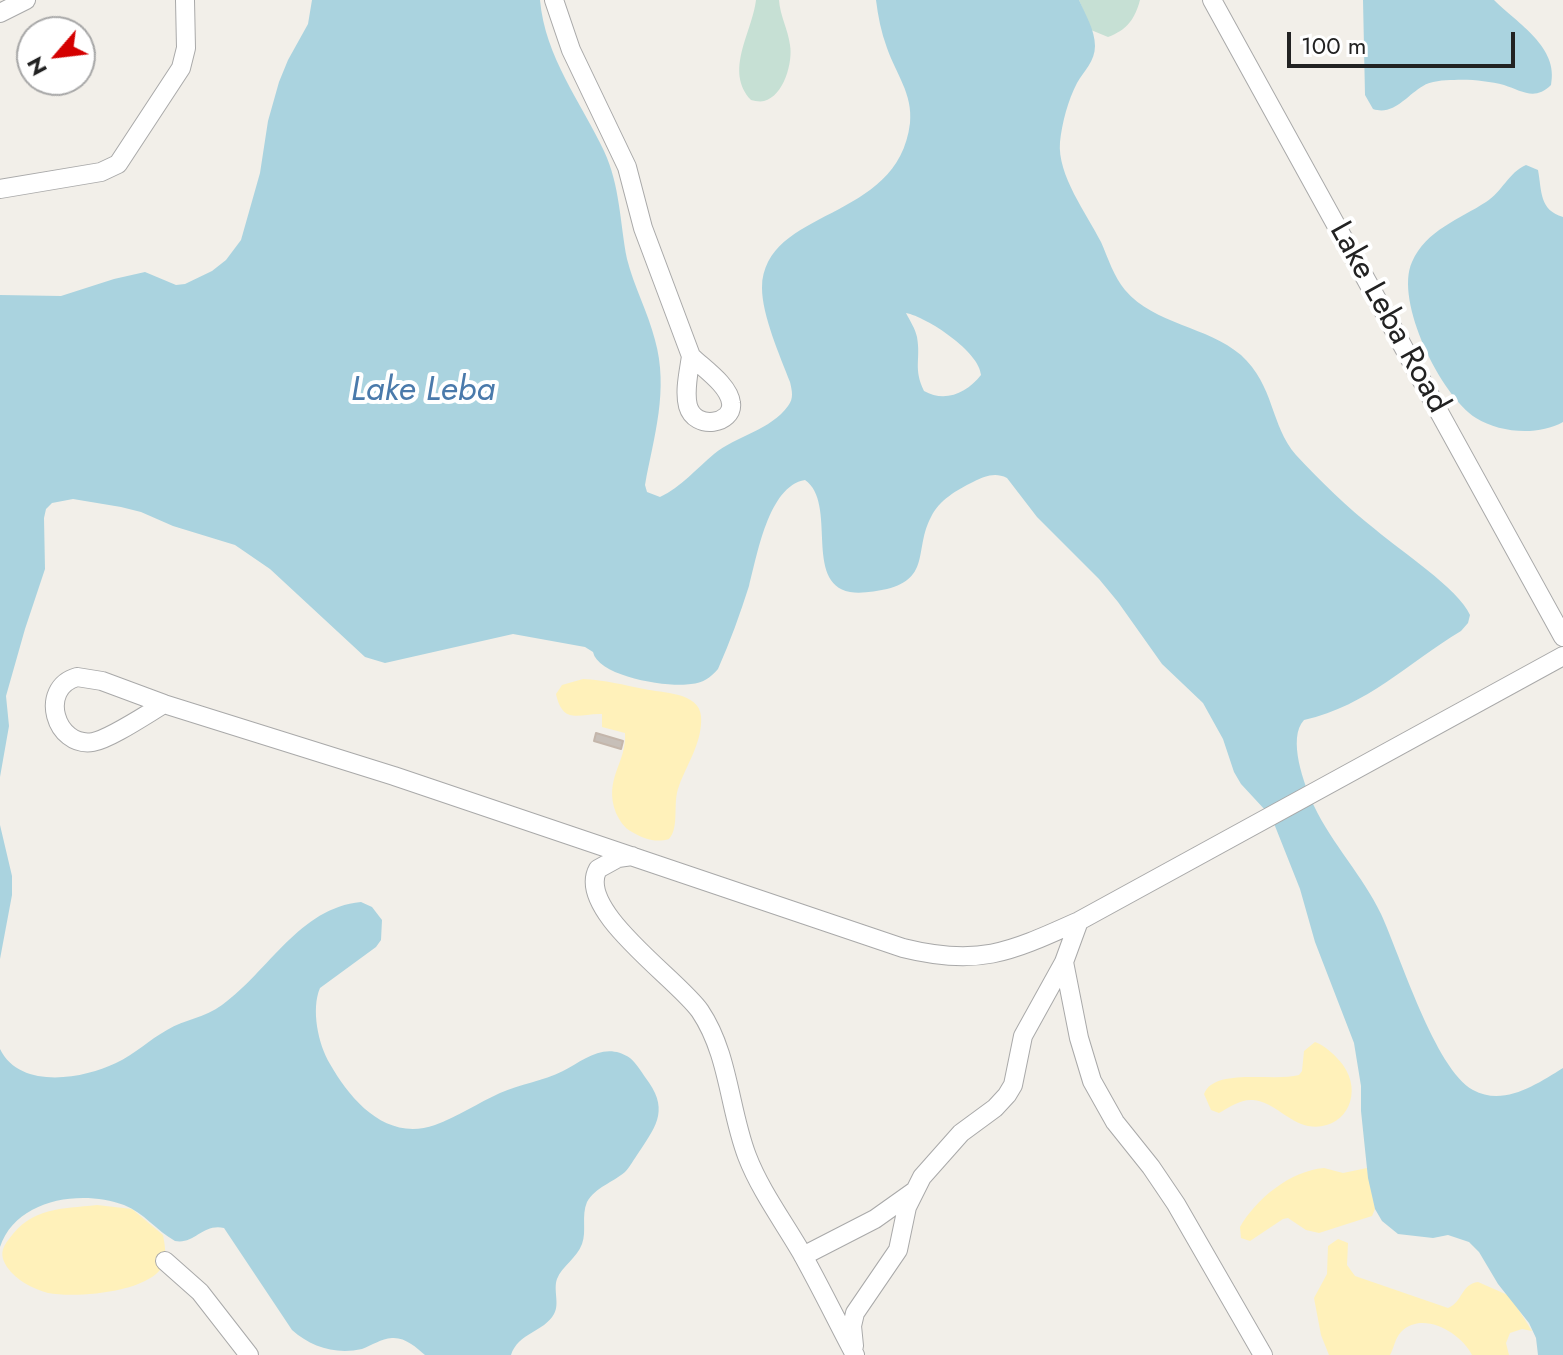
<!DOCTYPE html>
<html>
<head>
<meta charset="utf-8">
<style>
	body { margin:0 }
	#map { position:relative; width:1563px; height:1355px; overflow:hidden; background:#f2efe9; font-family:Jost,sans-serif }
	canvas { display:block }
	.north { position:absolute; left:16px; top:16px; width:80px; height:80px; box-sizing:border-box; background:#fff; border:2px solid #a7a7a7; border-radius:50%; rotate:242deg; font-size:22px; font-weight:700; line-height:32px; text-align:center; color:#222 }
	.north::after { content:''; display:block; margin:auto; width:28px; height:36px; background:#d40000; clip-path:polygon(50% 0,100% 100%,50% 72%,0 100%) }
	.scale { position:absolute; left:1287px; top:32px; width:228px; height:36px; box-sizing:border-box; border:4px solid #222; border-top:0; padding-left:10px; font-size:24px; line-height:28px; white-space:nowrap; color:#222; -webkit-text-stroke:6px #fff; paint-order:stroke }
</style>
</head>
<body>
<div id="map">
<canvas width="1563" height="1355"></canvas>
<div class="north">N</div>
<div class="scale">100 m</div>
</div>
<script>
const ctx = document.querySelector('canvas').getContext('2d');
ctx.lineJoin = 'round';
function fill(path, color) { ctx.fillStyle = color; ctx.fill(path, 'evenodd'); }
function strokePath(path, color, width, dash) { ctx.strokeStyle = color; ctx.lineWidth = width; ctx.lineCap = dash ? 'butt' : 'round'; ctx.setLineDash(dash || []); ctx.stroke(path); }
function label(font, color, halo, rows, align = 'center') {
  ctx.font = font + ' Jost,sans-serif'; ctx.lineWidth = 8; ctx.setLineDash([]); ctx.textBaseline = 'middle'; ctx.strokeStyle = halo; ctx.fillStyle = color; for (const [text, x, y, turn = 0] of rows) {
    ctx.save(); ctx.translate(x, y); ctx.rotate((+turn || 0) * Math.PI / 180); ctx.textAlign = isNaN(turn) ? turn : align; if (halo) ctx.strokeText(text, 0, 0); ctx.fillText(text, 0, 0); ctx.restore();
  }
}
const wetland = new Path2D(`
	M756,0H779C780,16 788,29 790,45C793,62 784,96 764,101C760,102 755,101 751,100C724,71 752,33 756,0Z
	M1079,0H1140C1135,19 1127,30 1108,37L1091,30Z`);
const sand = new Path2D(`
	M583,679C605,680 624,685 644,689C662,693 699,692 701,716C703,741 687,764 679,786C672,803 680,827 669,839C656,843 644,839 632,832C624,828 620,821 616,813C603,779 627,763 625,733L602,727V714C580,713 563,726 556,694L562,685Z
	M1315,1042C1326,1046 1336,1056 1343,1065C1364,1094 1345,1132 1308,1126C1288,1122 1274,1102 1253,1100C1241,1099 1229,1107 1219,1113L1211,1110L1204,1094C1214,1067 1274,1082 1299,1075L1302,1071L1304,1051Z
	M1324,1168L1343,1173L1367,1168L1375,1209L1372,1216L1319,1233L1306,1230L1288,1218L1283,1219L1250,1241L1241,1238L1240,1227C1256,1199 1290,1171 1324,1168Z
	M97,1205L132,1209L163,1235C165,1246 168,1261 160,1270C141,1293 75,1298 48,1293C33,1289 16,1280 7,1267C0,1256 1,1249 9,1239C32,1207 61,1209 97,1205Z
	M1338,1239L1348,1243L1347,1265L1355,1276L1448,1308C1463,1302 1461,1284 1478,1282L1510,1296L1532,1331L1522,1329L1510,1333L1506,1343L1509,1355H1472C1461,1333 1423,1310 1401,1332C1395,1338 1394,1348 1390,1355H1329L1321,1335L1314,1298L1327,1274L1328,1246Z`);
const water = new Path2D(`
	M312,0H540C545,57 581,102 604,151C620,185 620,223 627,259C634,287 648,312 655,340C669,390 654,436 645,485L647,492L660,497C681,487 696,469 714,454C736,436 771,430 788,406C794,398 792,391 790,382C780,356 762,315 762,288C764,206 898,224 910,123C913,94 896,74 887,48C881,32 878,16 876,0H1079C1085,14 1095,30 1095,46C1095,61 1084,71 1077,83C1068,100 1062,123 1060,142C1057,175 1087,214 1101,242C1108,258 1114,277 1125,290C1155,325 1207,326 1241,355C1275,386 1270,425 1296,455C1320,481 1348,508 1376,530C1399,550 1459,589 1470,615L1468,623L1461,631C1406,664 1369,705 1304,720C1287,738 1304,785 1314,806C1332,844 1363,876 1381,914C1400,955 1435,1069 1473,1090C1504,1107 1537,1084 1563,1068V1355H1538L1536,1338L1529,1323L1498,1284L1479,1252L1469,1242L1448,1235L1433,1238L1398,1234L1382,1221L1375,1209L1368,1178L1361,1111V1086L1354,1043L1315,942L1300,889L1275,826L1266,811L1241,784L1234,772L1223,739L1203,703L1162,664L1118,602L1099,579L1037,517L1007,478C995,472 985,476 973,482C957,490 939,500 931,517C914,549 931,578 887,589C876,591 862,594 850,592C803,583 838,503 805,480C768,486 757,557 749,586C740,614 730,642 718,669C710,678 703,683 691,684C670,688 598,677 593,652L585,647L513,634L385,663L365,657L270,569L235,545L173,526L141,512L121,507L73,499L52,503L46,509L44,518L45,569L25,629L6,696L9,726L0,777V295L61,296L114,279L145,272L176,285L185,284L212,271L226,260L241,240L260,173L268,121L279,82L288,60L308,24ZM906,313C927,317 980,352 981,375C967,393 945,403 924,391C913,368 921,360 917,337C915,328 910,321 906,313Z
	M1363,0H1494C1518,24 1559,47 1551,85C1535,101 1522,91 1504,85C1489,81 1469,79 1454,80C1444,80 1430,81 1423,86C1407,95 1394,116 1373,109L1365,95Z
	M1526,165L1538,170C1542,191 1539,210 1563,217V422C1538,436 1500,433 1476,418C1441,396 1394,301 1412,262C1426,230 1460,219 1486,202C1502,192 1509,172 1526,165Z
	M0,825L12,876V895L0,959Z
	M361,902L372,907L382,920L381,940L376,947L320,988C311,1009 318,1044 330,1064C351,1101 387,1142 435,1125C457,1117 478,1103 500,1093C520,1084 543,1081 563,1071C584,1060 605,1041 630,1058C636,1063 641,1071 645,1077C669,1108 658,1124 639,1152C634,1159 630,1167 625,1172C612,1183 596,1187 587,1202C581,1216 587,1231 582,1244C577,1258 562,1266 557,1279C553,1290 560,1304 554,1314C544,1332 518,1333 511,1355H425C416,1347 405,1337 392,1338C381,1339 372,1345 362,1349C336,1355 311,1347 292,1330L224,1228C203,1223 194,1245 175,1241C157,1231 143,1212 124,1205C81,1189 16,1199 0,1247V1049C20,1090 83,1079 116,1063C135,1054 149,1040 167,1030C185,1019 205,1018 222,1005C269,971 299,908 361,902Z`);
const building = new Path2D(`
	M596,733L623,741L621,749L594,741Z`);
const minor = new Path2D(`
	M554,0L571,50L627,167L643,228L691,356
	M1212,0L1563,637
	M0,13L26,0
	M0,189L101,172L118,164L181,68L186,48L185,0
	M691,356C703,368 729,385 731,403C734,424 695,431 688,406C684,391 689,371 691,356Z
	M77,677L102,681L164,704C147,714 110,739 93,742C55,748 38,688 77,677Z
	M164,704L394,776L903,948C979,967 1010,952 1079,921L1563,656
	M632,856L618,858L598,869C575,910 678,979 700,1011C729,1054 729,1109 747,1156C760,1190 783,1221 801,1252C820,1286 837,1321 855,1355
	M1079,921L1064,962L1079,1038L1092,1081L1115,1122L1151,1167L1176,1204L1263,1355
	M803,1256L875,1219L913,1192
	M165,1261L200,1292L249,1355
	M854,1346L852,1326L855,1313L898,1250L907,1207L922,1177L961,1133L995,1108L1007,1095L1013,1085L1023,1036L1064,962`);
const streetNames = [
	["Lake Leba Road",1388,318,61]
];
const waterNames = [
	["Lake Leba",423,392]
];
fill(wetland, '#c6e0d4');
fill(sand, '#fff1ba');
fill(water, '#aad3df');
fill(building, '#c7bfb8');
strokePath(building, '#c4b6ab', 2);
strokePath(minor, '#a9a9a9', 20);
strokePath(minor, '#fff', 18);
label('32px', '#222', '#fff', streetNames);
label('italic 34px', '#4a7aab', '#fff', waterNames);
</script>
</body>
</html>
